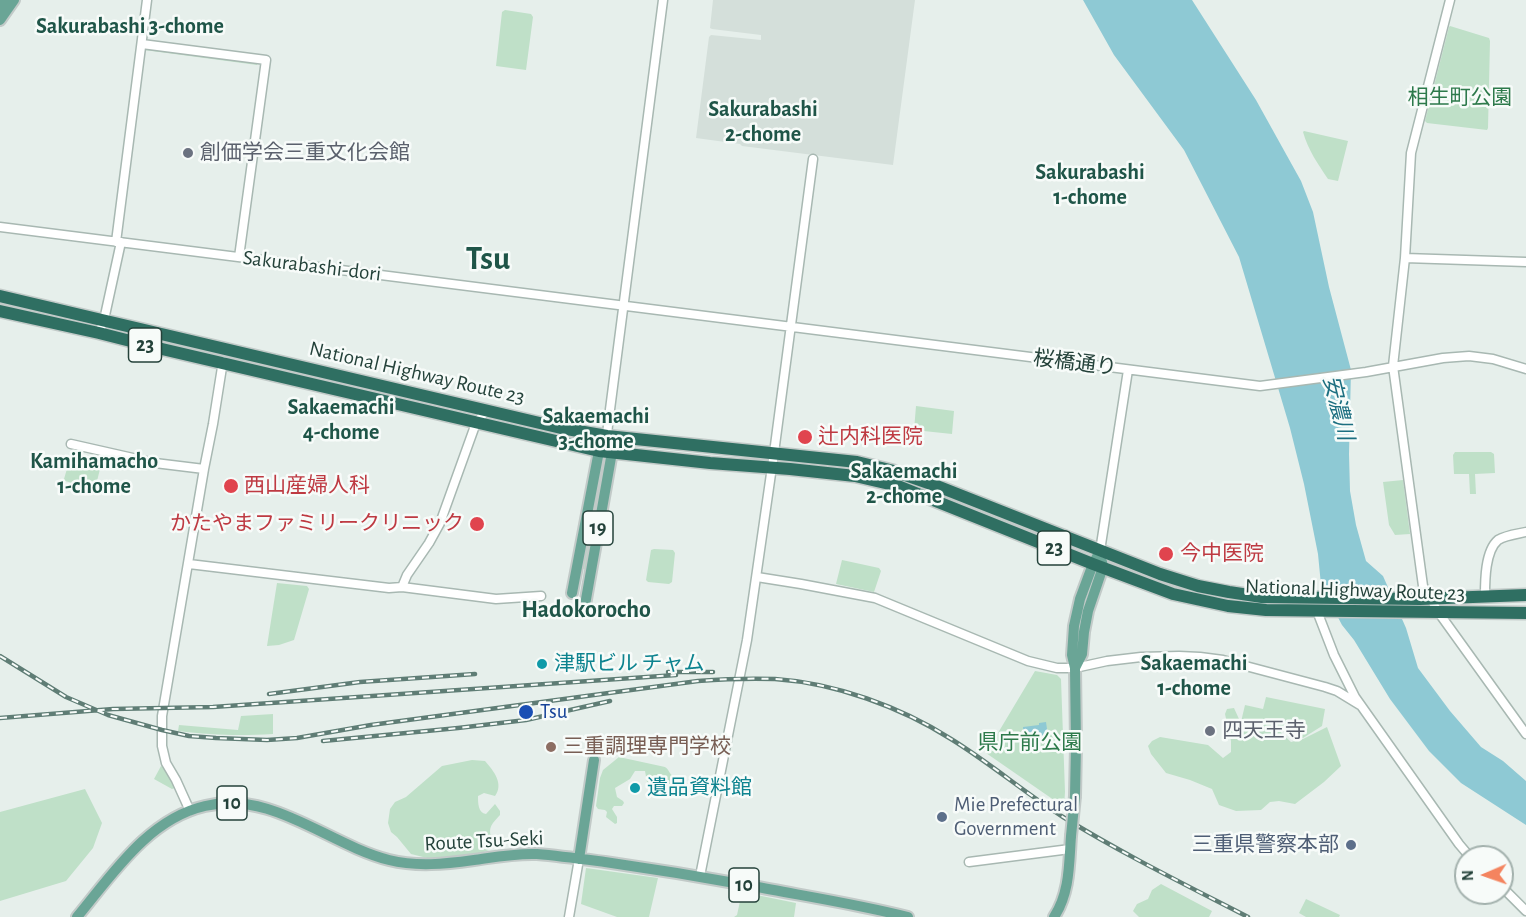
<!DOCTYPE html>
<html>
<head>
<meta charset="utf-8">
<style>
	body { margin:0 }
	#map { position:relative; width:1526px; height:917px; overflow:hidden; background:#e6efeb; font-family:"Alegreya Sans",sans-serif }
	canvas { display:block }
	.north { position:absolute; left:1454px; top:845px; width:60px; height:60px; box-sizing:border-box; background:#f7fbf9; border:2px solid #a3b1ad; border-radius:50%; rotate:268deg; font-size:16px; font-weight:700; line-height:24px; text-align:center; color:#24423a }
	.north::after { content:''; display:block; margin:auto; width:21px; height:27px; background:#f4845f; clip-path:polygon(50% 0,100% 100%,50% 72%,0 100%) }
</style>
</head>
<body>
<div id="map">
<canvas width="1526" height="917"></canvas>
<div class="north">N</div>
</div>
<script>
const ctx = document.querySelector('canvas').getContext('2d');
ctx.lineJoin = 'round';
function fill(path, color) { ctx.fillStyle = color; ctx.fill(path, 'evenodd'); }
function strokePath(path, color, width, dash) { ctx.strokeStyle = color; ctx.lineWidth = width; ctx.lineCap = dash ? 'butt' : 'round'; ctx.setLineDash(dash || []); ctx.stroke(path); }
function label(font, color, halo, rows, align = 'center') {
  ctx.font = font + ' "Alegreya Sans","Noto Sans JP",sans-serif'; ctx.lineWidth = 5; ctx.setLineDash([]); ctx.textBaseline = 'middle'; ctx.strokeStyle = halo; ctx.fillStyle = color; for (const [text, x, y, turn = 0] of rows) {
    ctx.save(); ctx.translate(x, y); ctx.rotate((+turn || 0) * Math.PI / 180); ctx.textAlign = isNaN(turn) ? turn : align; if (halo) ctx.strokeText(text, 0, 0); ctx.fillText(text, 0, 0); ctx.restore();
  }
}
const built = new Path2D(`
	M713,0H915L893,165L742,146L740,144L696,138L709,37L711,35L761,40V35L712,29L710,28Z`);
const green = new Path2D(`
	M505,10L531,14L533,17L526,70L496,66L502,12Z
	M1450,26L1489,38L1490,41L1488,128L1487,130L1427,123L1425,121L1449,27Z
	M148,48L258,62L257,65L144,50Z
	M1304,131L1348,141L1338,181L1328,179C1318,164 1308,150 1303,132Z
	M916,406L954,411L952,434L914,430Z
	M1455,452H1491L1494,454L1495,473L1475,474L1476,494H1470L1469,474H1454L1453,455Z
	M74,453L102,461L95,489L65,481L64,479L71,455Z
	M1403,480L1410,534L1395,535L1389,525L1383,482Z
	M596,512L586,569H583L593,513Z
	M654,549L673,550L675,553L672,582L669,584L648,582L646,580L651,550Z
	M842,560L879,568L881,571L874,592L836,584Z
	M277,583L307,586L309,589L294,640L279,645L267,646Z
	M1035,671L1057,675L1061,679L1065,792L1064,807L986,753Z
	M1266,697L1325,709L1322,726L1303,738L1292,739L1278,727H1275L1291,742L1303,739L1327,727L1341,766L1324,782L1295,804L1279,801L1270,802L1261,810L1236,811L1219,805L1212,789L1190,780L1166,773L1151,754L1148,746L1152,741L1160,737L1208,745L1223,758L1231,752V741L1225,714L1227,709L1234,708L1239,719L1240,726L1245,705L1263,709Z
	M273,714V734C238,736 212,735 178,731L179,725L238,730L241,716Z
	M600,742H604L605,749C600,753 595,755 590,752L589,748L590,745Z
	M619,757L665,767C669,769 669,774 673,776C676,778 677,779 680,782L678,787C672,790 660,785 652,786L647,782L645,771H635L630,779L615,788L617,797L623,801L624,803L622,806H614L612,809L617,817V823L615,824L606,817L607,812L605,810L598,809L596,806L600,778L603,770Z
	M472,760L485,761C494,771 504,784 495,796L484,793L478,796C478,803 478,813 486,814L495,804L500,811V815C491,825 487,828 493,842L489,850L466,858H427L411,854L397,837L391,832L388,823L390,809L395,802L406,797L442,766Z
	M161,766C168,770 174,781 175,788L172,789L154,779Z
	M85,789L102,823L93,848L66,881L0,901V812Z
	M586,868L658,878L649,917H617L581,904Z
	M1161,884L1212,911L1209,917H1139L1133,911L1137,904L1148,899L1152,890Z
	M742,892L796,903L794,917H734L737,915Z
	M1306,899L1340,915L1339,917H1306L1299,913Z`);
const water = new Path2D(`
	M1083,0H1192L1256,100L1301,181L1313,212L1329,287L1351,370L1349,454L1350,491L1356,525L1366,561L1383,576L1406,628L1418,668L1450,711L1481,747L1503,761L1526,781V825L1461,783L1429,751L1390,699L1354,640L1342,625L1321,585L1318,554L1304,484L1290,428L1239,257L1184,150L1114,55Z
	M1046,722L1048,736L1031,739V741L1024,742L1023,727L1039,725V723Z`);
const minor = new Path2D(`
	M1450,0L1411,153L1405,258L1393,366L1423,586L1439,613L1526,734
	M142,44L266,60L239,257
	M0,227L1260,386L1366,372L1443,358L1469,356L1493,359L1526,369
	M116,242L147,0
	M1405,258L1526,262
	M99,333L104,320L121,242
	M71,444L155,463L204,469
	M599,451L607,436L608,425L663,0
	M1100,551L1128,370
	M189,564L389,588L402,587L496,599L541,596
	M757,577L801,584L875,598L1028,661L1057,668H1075L1107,661L1141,657L1179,656L1200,657L1223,660L1325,687L1337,691L1360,705
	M402,587L407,575L429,543L440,523L476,423L487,410
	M1485,596C1485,581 1485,551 1498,540C1506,535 1517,534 1526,532
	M1317,611L1334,655L1355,697L1459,844L1470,857
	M190,811L176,780L166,763L162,746V716L204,469L213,424L223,361
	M969,862L1070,849
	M700,876L747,640L774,453L813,159
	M1502,887L1526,911
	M569,917L579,859`);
const major = new Path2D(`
	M0,6L4,0
	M0,20L14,0
	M572,593L599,451
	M585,605L612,452
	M1075,668L1082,654L1084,632L1088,611L1103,567L1102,562
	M1075,796L1076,745L1075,668L1072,655L1074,626L1080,599L1093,564L1100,551
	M579,859L594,760
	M77,917C112,875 148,819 205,806C272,790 327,844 389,860C417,867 445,864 474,860C495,857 516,853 537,854C560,856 582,859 605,862C654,869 703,877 752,886C804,896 857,904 908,917
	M1054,917C1070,893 1069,863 1071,836`);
const highway = new Path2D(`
	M0,296L561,428L607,436L857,462L894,471L937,486L1160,574L1198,586L1229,592L1262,597L1420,599L1526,595
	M0,311L99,333L162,349L599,451L710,463L790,469L855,476L898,486L1093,564L1173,594L1228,606L1266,610L1526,613`);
const rail = new Path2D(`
	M0,656L66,697L108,715L162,730L189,736L216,738L267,740L297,738L371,725L698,681C724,679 749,678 775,679C835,683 901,707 951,739C990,763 1025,793 1063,817C1123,854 1186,885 1248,917
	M668,672H713
	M269,694L360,682L475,674
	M0,718L113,709L213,707L676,675
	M323,741L458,728L526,720L610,701`);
const majorBridge = new Path2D(`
	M1071,836L1075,796`);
const markers = [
	[188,153,6,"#6b7280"],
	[805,437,8,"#e0444e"],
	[231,486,8,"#e0444e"],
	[477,524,8,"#e0444e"],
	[1166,554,8,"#e0444e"],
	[542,664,6,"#0f9aa8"],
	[526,712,8,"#1a4fb4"],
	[1210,731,6,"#6b7280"],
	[551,747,6,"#8d6e63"],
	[635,788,6,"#0f9aa8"],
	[942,817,6,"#5c6f8a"],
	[1351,845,6,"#5c6f8a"]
];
const shields = [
	[145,345,33],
	[598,528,30],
	[1054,548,33],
	[232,803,30],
	[744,885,30]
];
const shieldNames = [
	["23",145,345],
	["19",598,528],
	["23",1054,548],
	["10",232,803],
	["10",744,885]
];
const parkNames = [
	["相生町公園",1460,98],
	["県庁前公園",1030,743]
];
const worshipNames = [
	["創価学会三重文化会館",200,153],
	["四天王寺",1222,731]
];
const streetNames = [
	["Sakurabashi-dori",312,266,7],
	["桜橋通り",1075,363,7],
	["National Highway Route 23",417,373,13],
	["National Highway Route 23",1355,590,2],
	["Route Tsu-Seki",484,841,-3]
];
const healthNames = [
	["辻内科医院",818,437],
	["西山産婦人科",244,486],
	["かたやまファミリークリニック",464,524,"right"],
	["今中医院",1180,554]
];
const cultureNames = [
	["津駅ビル チャム",554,664],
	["遺品資料館",647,788]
];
const transitNames = [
	["Tsu",540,712]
];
const educationNames = [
	["三重調理専門学校",563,747]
];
const serviceNames = [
	["Mie Prefectural",954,805],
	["Government",954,829],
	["三重県警察本部",1339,845,"right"]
];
const neighbourhoodNames = [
	["Sakurabashi 3-chome",130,26],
	["Sakurabashi",763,109],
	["2-chome",763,134],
	["Sakurabashi",1090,172],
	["1-chome",1090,197],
	["Sakaemachi",341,407],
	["4-chome",341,432],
	["Sakaemachi",596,416],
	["3-chome",596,441],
	["Kamihamacho",94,461],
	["1-chome",94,486],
	["Sakaemachi",904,471],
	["2-chome",904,496],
	["Sakaemachi",1194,663],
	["1-chome",1194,688]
];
const waterNames = [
	["安濃川",1338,408,76]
];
const quarterNames = [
	["Hadokorocho",586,610]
];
const townNames = [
	["Tsu",488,259]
];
fill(built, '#d4dfda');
fill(green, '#bfe0c8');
fill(water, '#8ec9d4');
strokePath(minor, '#a8b8b2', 11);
strokePath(major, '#c2cac8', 14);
strokePath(highway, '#c2cac8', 15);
strokePath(minor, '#fff', 8);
strokePath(major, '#6aa596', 10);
strokePath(highway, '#2f6f62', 12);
strokePath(rail, '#5f7d75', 4.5);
strokePath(rail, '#f7fbf9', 2, [7]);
strokePath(majorBridge, '#c2cac8', 14, []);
strokePath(majorBridge, '#6aa596', 10);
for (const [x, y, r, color] of markers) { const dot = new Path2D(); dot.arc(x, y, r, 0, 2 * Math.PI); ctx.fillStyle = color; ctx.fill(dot); strokePath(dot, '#f7fbf9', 2); }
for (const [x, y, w] of shields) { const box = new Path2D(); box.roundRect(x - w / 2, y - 17, w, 34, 4.5); ctx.fillStyle = '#f7fbf9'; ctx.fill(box); strokePath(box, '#24423a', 1.5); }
label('bold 20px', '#24423a', null, shieldNames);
label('21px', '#2d7a4b', '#f7fbf9', parkNames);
label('21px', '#5b616d', '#f7fbf9', worshipNames, 'left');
label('21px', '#24423a', '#f7fbf9', streetNames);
label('21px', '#be3a42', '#f7fbf9', healthNames, 'left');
label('21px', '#0d838f', '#f7fbf9', cultureNames, 'left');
label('21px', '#164399', '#f7fbf9', transitNames, 'left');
label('21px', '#785e54', '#f7fbf9', educationNames, 'left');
label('21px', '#4e5e75', '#f7fbf9', serviceNames, 'left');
label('bold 22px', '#1f5548', '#f7fbf9', neighbourhoodNames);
label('italic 22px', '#1c6f80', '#f7fbf9', waterNames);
label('bold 24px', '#1f5548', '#f7fbf9', quarterNames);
label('bold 33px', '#1f5548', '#f7fbf9', townNames);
</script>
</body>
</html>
